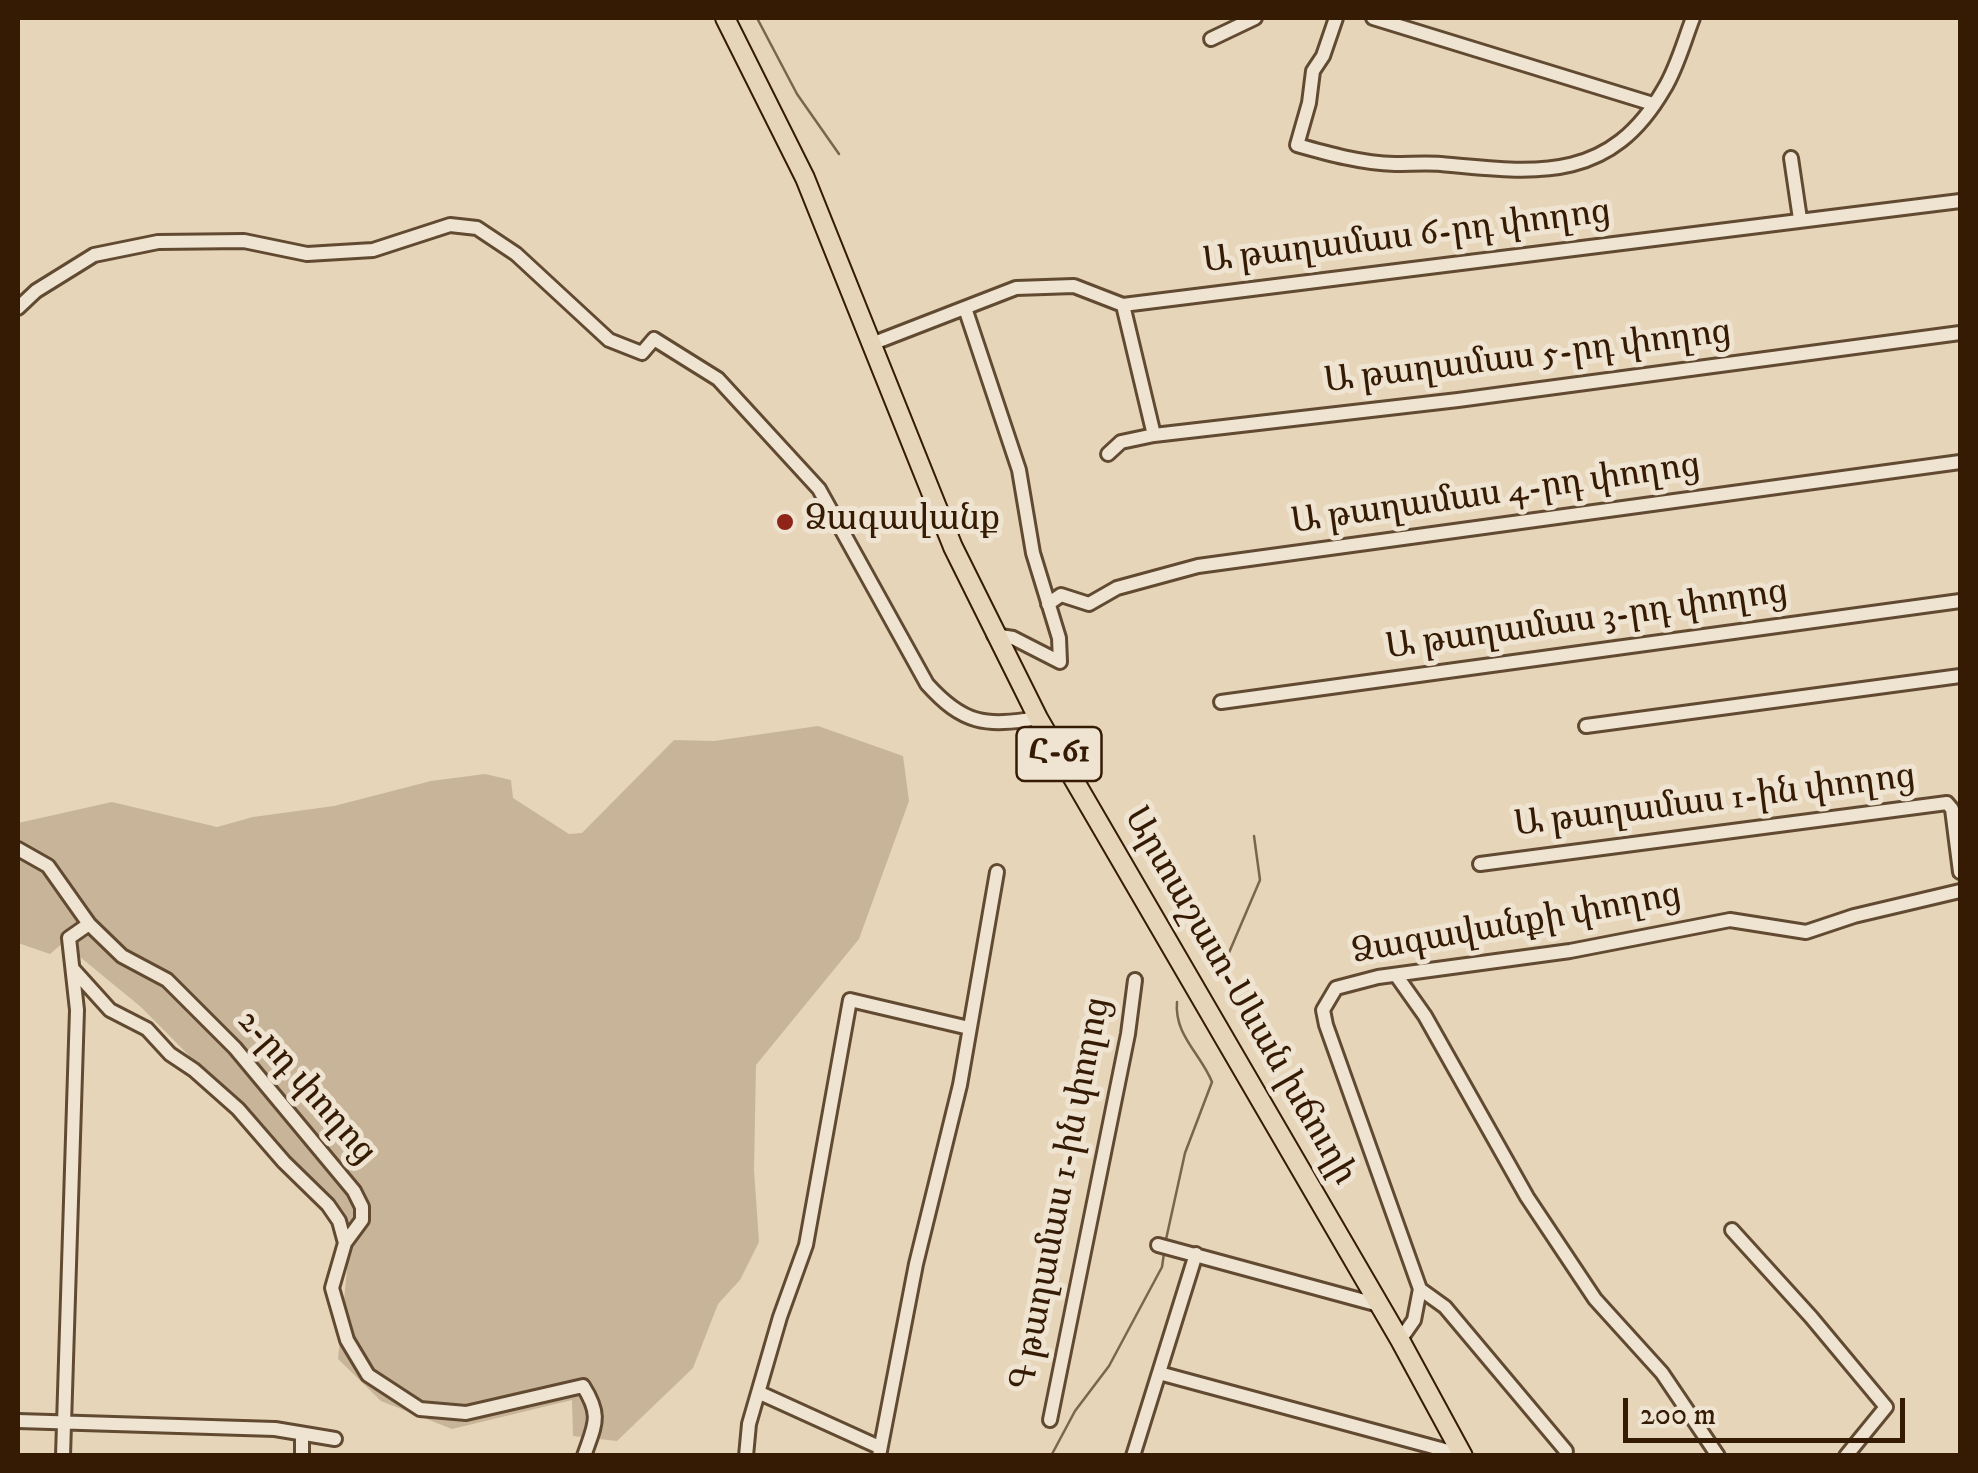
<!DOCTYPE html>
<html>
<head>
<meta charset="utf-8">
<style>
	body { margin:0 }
	#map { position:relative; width:1978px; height:1473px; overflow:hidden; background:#e6d5b8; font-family:"IM FELL DW Pica",serif }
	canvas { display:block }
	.frame { position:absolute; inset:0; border:20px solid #351b04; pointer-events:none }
	.scale { position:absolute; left:1623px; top:1398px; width:282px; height:45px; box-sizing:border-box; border:5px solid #351b04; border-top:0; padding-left:12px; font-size:30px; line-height:35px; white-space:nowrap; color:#351b04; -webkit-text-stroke:8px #efe4d1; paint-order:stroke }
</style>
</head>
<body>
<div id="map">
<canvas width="1978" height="1473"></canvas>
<div class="frame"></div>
<div class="scale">200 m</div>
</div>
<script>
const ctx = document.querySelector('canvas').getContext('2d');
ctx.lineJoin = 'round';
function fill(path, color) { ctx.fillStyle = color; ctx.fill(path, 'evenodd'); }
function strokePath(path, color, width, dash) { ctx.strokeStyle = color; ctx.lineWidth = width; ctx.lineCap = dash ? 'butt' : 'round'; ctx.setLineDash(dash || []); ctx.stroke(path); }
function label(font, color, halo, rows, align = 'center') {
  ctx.font = font + ' "IM FELL DW Pica","Noto Serif Armenian",serif'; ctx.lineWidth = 10; ctx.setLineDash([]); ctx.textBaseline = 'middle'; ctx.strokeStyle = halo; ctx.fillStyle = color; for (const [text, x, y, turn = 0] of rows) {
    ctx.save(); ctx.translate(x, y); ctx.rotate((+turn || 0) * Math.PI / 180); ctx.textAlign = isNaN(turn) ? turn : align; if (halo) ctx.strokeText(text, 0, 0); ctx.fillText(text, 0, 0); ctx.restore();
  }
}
const green = new Path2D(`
	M818,726L903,756L909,801L859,939L756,1065L754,1170L759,1242L740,1280L718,1304L693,1368L617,1441L573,1436L572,1400L452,1429L381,1401L338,1359L350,1240L340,1208L141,1007L63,943L50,954L18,943V823L112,802L217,827L253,817L334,806L431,781L485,774L511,780L513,798L569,834L582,833L674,740L714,741Z`);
const stream = new Path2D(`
	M757,18L797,94L839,154
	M1228,955L1260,880L1254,836
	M1212,967L1220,963
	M1165,1244L1185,1153L1212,1082C1201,1054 1174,1035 1177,1002
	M1051,1456L1075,1411L1109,1366L1162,1267L1164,1253`);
const minor = new Path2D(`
	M1336,18L1323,56L1313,71L1309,103L1297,145C1329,154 1361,163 1395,164C1411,164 1426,163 1441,164C1536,173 1609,184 1664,89C1677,68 1684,41 1693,18
	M1373,18L1653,104
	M1211,39L1255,18
	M1791,158L1800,219
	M1123,305L1154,435
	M18,308L36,291L94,255L158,242L244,241L307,254L373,250L450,225L477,228L516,254L609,340L642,353L654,339L718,379L819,489L927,684C963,724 985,727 1038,718
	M965,308L1019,470L1033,553L1059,638L1060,662L1013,638L994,635
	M874,343L1016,288L1074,286L1123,305L1960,201
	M1108,454L1121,442L1154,435L1458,400L1960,333
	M1048,604L1061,595L1089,604L1117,588L1198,566L1960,462
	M1221,702L1960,601
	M1586,726L1960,676
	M18,849L48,866L89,924L122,956L167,980L235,1048L354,1191L362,1207V1220L345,1243L332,1288L347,1340L368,1375L420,1409L466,1413L583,1386C602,1416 595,1424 584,1456
	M1480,864L1947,803L1952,809L1960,872
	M73,969L110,1010L147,1029L170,1054L194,1070L238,1109L284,1162L328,1205L339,1221L345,1243
	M1396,975L1425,1016L1527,1197L1595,1299L1662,1373L1718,1456
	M1732,1230L1811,1317L1886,1407L1846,1456
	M1158,1245L1379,1305
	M1420,1289L1445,1307L1566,1451
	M1400,1340L1414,1320L1420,1289L1326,1025L1323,1010L1336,988L1378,977L1570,951L1730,920L1806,932L1854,916L1960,891
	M1159,1373L1463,1455
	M760,1393L879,1447
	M1050,1420L1128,1034L1135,980
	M18,1421L275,1429L335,1439
	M302,1434V1456
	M63,1456L77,1010L69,938L89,924
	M746,1456L749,1424L780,1317L806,1245L850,1000L969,1028
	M879,1456L916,1264L960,1085L997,872
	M1133,1456L1196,1254`);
const major = new Path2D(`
	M725,18L805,178L953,547L1038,718L1400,1340L1463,1456`);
const markers = [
	[785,522,10,"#8f2418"]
];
const shields = [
	[1059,754,85]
];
const shieldNames = [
	["Հ-61",1059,754]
];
const streetNames = [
	["Ա թաղամաս 6-րդ փողոց",1407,239,-7],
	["Ա թաղամաս 5-րդ փողոց",1528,359,-7],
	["Ա թաղամաս 4-րդ փողոց",1496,496,-8],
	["Ա թաղամաս 3-րդ փողոց",1587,622,-8],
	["Ա թաղամաս 1-ին փողոց",1715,803,-7],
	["Ձագավանքի փողոց",1517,926,-10],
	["Արտաշատ-Սևան խճուղի",1238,997,60],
	["2-րդ փողոց",305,1088,49],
	["Գ թաղամաս 1-ին փողոց",1063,1194,-79]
];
const poiNames = [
	["Ձագավանք",805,522]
];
fill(green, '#c8b599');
strokePath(stream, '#7b654b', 2.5);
strokePath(minor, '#614a31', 18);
strokePath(major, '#351b04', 22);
strokePath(minor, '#efe4d1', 12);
strokePath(major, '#e6d5b8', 18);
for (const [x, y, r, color] of markers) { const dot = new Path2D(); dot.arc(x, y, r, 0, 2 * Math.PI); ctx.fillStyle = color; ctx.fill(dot); strokePath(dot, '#efe4d1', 4); }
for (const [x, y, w] of shields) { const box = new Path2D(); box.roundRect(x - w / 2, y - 27, w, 54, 8); ctx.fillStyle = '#efe4d1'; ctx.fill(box); strokePath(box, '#351b04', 2.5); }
label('bold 32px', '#351b04', null, shieldNames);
label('35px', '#351b04', '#efe4d1', streetNames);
label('35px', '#351b04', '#efe4d1', poiNames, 'left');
</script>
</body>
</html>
